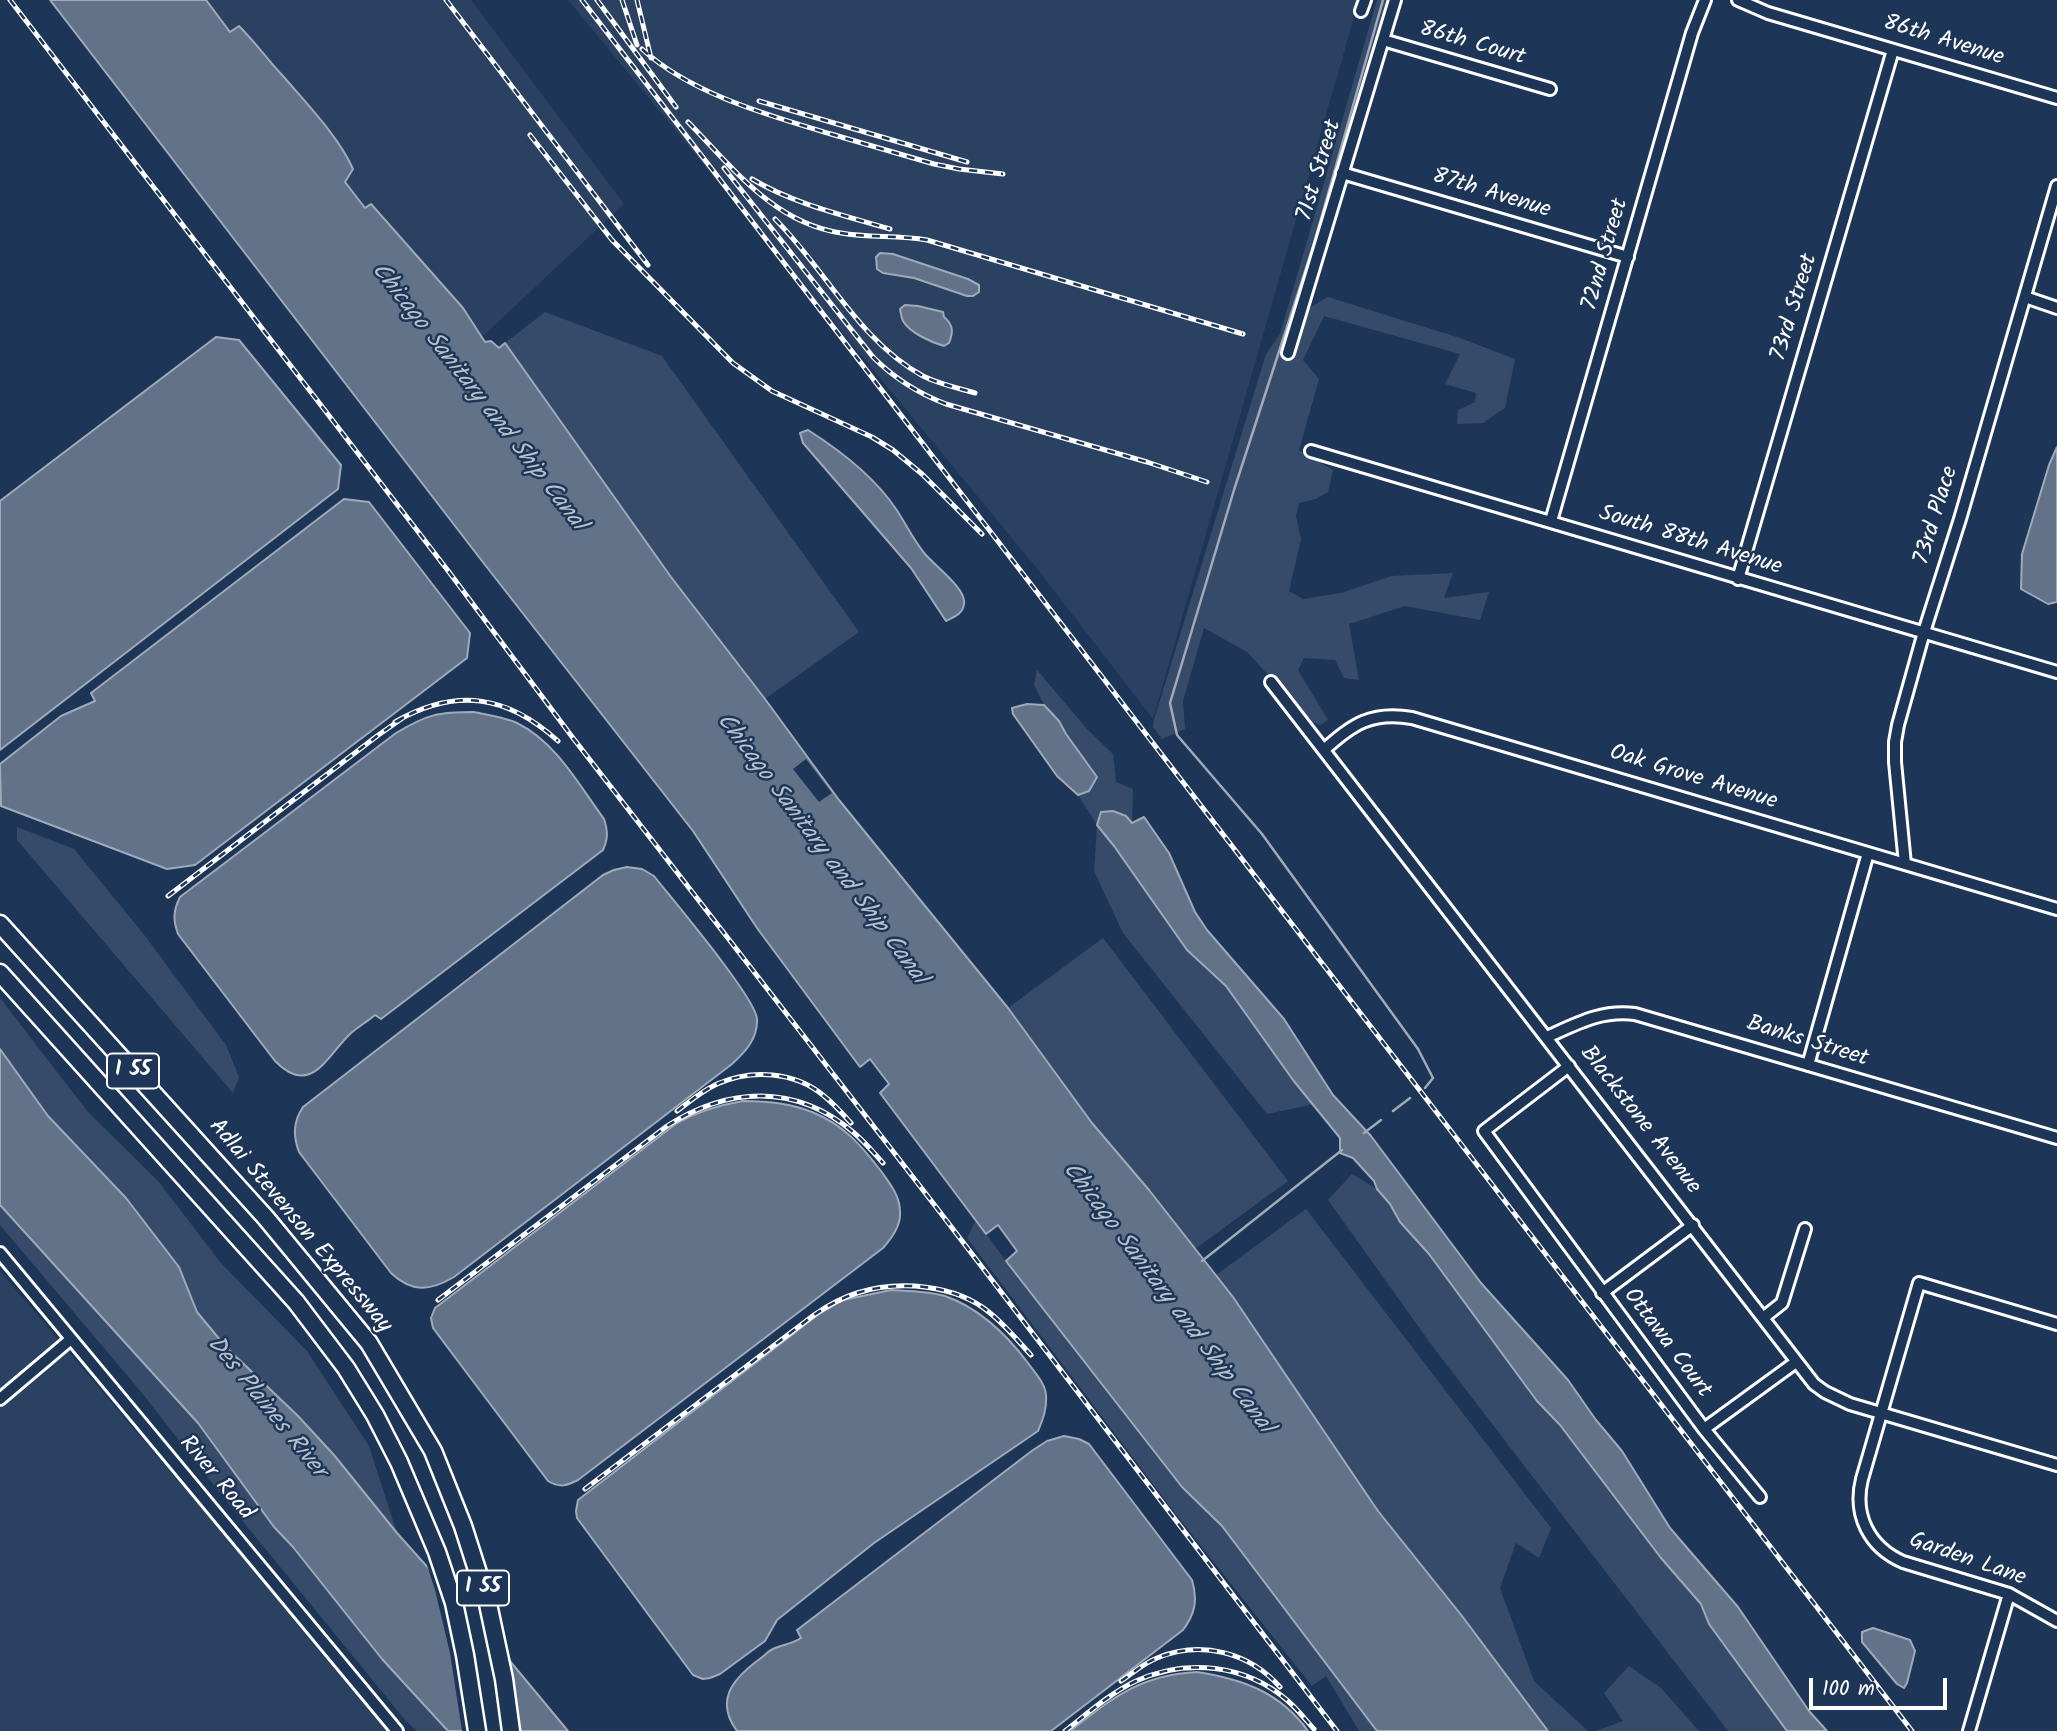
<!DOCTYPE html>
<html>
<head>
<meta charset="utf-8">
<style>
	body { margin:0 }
	#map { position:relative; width:2057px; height:1731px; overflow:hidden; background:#1d3557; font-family:Kalam,sans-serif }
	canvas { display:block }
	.scale { position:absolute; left:1809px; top:1678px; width:138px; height:32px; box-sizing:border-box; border:4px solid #fff; border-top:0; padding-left:9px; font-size:21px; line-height:24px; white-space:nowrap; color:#fff; -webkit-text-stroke:5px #1d3557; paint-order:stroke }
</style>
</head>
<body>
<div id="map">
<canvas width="2057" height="1731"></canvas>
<div class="scale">100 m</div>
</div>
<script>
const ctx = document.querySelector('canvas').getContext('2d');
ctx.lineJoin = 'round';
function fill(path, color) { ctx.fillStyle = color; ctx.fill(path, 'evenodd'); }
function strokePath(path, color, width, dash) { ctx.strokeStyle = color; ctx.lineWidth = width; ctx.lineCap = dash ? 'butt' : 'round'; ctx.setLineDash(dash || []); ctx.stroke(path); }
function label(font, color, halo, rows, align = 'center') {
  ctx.font = font + ' Kalam,sans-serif'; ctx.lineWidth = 5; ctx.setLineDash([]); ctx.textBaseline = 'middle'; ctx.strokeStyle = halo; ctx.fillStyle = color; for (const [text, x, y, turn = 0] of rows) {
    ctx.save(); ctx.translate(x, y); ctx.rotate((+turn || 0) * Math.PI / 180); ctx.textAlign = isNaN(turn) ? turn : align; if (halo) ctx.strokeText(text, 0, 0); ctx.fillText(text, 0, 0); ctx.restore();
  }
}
const built = new Path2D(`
	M206,0H471L624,204L483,336L463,308L372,205L365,208L345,182L353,169L347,156L303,98L239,27L231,33Z
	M568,0H1359L1153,719L1035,566Z
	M0,1271L390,1731H0Z`);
const green = new Path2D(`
	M1377,0H1389L1301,301L1306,310L1328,297L1460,338L1515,359L1505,408L1483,423L1457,424L1458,410L1475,402L1476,393L1445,384L1460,354L1324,316L1303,360L1319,379L1299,450L1333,470L1328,492L1316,499L1299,503L1296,516L1301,539L1289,591L1303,599L1341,593L1392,576L1453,573L1444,598L1489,592L1480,620L1405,606L1349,624L1359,680L1344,678L1335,660L1304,658L1298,670L1328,720L1320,725L1311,722L1247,652L1204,628L1183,701L1185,729L1162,739L1153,727L1154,720L1266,354L1280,334Z
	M545,312L662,356L859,632L765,699L671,577L505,343Z
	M1037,670L1087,729L1113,754L1116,782L1133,789L1132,824C1123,813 1115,811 1101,812L1097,826L1114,846L1187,950L1226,986L1293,1080L1314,1104L1267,1114L1123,933L1094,871L1097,825L1078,795L1089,791L1097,777L1066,734L1059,721L1044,705L1034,685Z
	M17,827L74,849L142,932L226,1045L239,1077L233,1093L17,840Z
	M1103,938L1288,1181L1195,1249L1092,1123L1008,1008Z
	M0,998L88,1112L159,1182L220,1262L307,1351L369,1446L397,1533L334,1455L298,1416L226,1347L197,1312L179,1267L126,1198L48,1116L0,1049Z
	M1352,1174L1377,1189L1390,1204L1400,1222L1429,1254L1537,1401L1560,1425L1661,1558L1701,1604L1709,1624L1787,1731H1728L1433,1347L1328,1200Z
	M0,1205L198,1423L274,1527L293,1547L382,1659L448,1731H417L406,1721L223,1497L142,1393L0,1225Z
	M1306,1209L1551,1528L1539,1558L1516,1543L1500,1588L1534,1681L1588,1731H1548L1462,1616L1378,1511L1233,1297L1216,1275Z
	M976,1220L1006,1261L1182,1487L1222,1526L1377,1731H1359L1326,1676L1312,1686L1174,1512L967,1238Z
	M1629,1666L1661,1688L1699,1731H1596L1623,1721L1604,1693Z`);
const water = new Path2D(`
	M50,0H206L230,32L239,26C255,42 268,60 283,76C306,103 339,137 353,169L345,182L365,208L371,204L463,308L485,342L491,341L499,348L505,343L671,577L765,699L839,800L1008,1008L1092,1123L1149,1190L1233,1297L1378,1511L1462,1616L1548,1731H1377L1222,1526L1182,1487L1006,1261L1017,1251L998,1225L986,1234L880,1093L889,1084L870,1059L860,1067L757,928L693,831L482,561Z
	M880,253L893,254L968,279L979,285V292L973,296H967L914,278L883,273L877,269L876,257Z
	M905,305L918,306L943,312L944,317C954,325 953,333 949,343L944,346C931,342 910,333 903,321C901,317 901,313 900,309Z
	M216,337L239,340L341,465L338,489L0,750V501Z
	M808,430C841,451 874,476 896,509C906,524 914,541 925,554C935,566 967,589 964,604C963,614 954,617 946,621L911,568L803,443L800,433Z
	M2057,447V602L2048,604L2021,589L2022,554L2049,465Z
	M344,499L369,502L470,633L467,658L195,865L167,869L1,806L0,764L61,716L95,701L91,693Z
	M1027,704L1044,705L1059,721L1066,734L1097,777L1089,791L1078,795L1057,776L1013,714L1012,708Z
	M474,712C488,715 504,717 517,723C556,742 579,785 604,819C608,831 608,839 603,850L381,1019L375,1015C367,1022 356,1028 349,1035C326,1058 310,1097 275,1061L178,934C173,920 173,911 180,897L396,733C428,714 438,712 474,712Z
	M1113,811L1126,816L1132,823L1144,817L1169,853L1195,912L1207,930L1284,1019L1333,1095L1371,1136L1481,1283L1568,1380L1596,1420L1622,1451L1670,1528L1738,1607L1809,1711L1827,1731H1787L1709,1624L1701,1604L1661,1558L1560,1425L1537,1401L1429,1254L1400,1222L1390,1204L1377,1189L1374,1181L1353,1158L1340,1153V1138L1293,1080L1226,986L1187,950L1114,846L1097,825L1101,812Z
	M627,867L642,869L654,876C672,899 756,998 757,1019C758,1039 745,1052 732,1064L454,1277C430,1291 412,1293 391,1273L299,1152C293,1136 293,1122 303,1107L603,875L614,870Z
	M0,1049L48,1116L126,1198L179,1267L197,1312L226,1347L298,1416L334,1455L397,1533L490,1637L568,1731H448L382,1659L293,1547L274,1527L198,1423L0,1205Z
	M743,1101C767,1101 790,1103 812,1112C844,1125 861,1145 881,1171C891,1185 901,1197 900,1215C900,1227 891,1239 883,1248L578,1480C566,1486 560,1488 548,1481L433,1328L431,1318L435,1308L677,1123C699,1111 719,1105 743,1101Z
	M891,1290C909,1291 927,1291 945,1296C979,1308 1007,1335 1028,1363C1035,1373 1045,1383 1046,1395C1047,1409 1043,1419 1038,1431L874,1543L777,1620L765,1641L720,1674L710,1678L703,1679L693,1675L577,1518L576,1511L578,1500L819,1314L843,1300Z
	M1064,1436L1079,1439L1089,1444L1192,1580C1198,1600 1195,1614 1183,1630L1051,1731H737C715,1701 732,1680 757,1661C763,1657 769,1650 775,1648C785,1644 792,1644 801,1638L797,1630L1033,1450L1047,1441Z
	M1873,1628L1910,1640L1915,1651L1907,1683L1904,1688L1897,1684L1862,1642V1632Z
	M1197,1672C1242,1679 1280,1692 1308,1731H1070C1114,1697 1140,1675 1197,1672Z`);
const pier = new Path2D(`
	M806,759L832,793L819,802L793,769Z
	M425,1559L510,1656L520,1731H462L450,1653L435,1590Z`);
const stream = new Path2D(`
	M1383,0L1313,247L1234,490L1170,703L1177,735L1262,834L1418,1049L1433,1078L1425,1088
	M1393,1111L1410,1098
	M1364,1133L1381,1120
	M1202,1261L1342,1150`);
const minor = new Path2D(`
	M1738,0L1768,13L2057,98
	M1361,11L1365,0
	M1383,40L1550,89
	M1342,173L1628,257
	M2025,297L2057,308
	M1288,353L1395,0
	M1311,451L2057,672
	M1551,521L1692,33L1705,0
	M1738,579L1893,50
	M1271,682L1814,1384L1825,1392L1850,1404L2057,1465
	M1324,750C1352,724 1372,711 1412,718L2057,909
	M1905,864L1895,762V742L1898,725L1924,632L1960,519L2057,186
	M1547,1037C1578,1023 1601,1010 1635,1014L2057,1138
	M1808,1065L1868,853
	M1569,1066L1484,1131L1704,1429L1796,1362
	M0,1253L397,1731
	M1602,1293L1693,1225
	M1763,1318L1782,1303L1805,1229
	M2057,1324L1919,1283L1862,1479C1853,1515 1869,1547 1903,1562L2009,1594L2057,1621
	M0,1399L71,1339
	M1704,1429L1760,1497
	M1969,1731L2009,1594`);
const highway = new Path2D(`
	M0,924L266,1218L369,1343L433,1451L463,1526L488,1604L504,1679L511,1731
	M0,973L296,1302L346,1368L375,1415L399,1462L437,1552L454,1603L465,1655L477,1731`);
const rail = new Path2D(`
	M10,0L449,572L573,738L933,1203L1337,1731
	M446,0L648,265
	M582,0L1912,1731
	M597,0L676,107
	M622,0L637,45
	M637,0L651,58
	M642,49C691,94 768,115 831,134C865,144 899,154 934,164L959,169L1003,174
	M759,101L967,162
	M688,122C733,168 774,223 841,233C869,238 898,235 927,240L1243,334
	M530,135L612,240L733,363L772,391L872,437L893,450L922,474L982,534
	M724,168L873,357C894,378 917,393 946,404L1147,462L1207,482
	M752,179C794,204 843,215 890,229
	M775,219C826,270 859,341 923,376C939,384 958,388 975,393
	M395,722C456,687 507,695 558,741
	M168,896L377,736L404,717
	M677,1111C690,1101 702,1091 717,1084C751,1069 795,1071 824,1096C834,1104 842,1113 851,1123
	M438,1300L667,1126C728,1087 795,1083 853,1132C864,1141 874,1153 883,1163
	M585,1489L814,1315C827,1306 841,1298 857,1293C898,1280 956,1284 990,1313C1005,1325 1018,1341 1031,1355
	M1121,1681C1133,1673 1144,1663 1157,1658C1201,1640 1249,1652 1280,1687
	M1065,1731C1087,1714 1110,1693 1136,1681C1186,1658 1246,1664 1288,1701C1297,1709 1305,1719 1314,1729`);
const shields = [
	[133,1071,52],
	[483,1588,52]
];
const shieldNames = [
	["I 55",133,1071],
	["I 55",483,1588]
];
const streetNames = [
	["86th Avenue",1943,42,17],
	["86th Court",1472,45,16],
	["71st Street",1321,171,-73],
	["87th Avenue",1491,195,17],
	["72nd Street",1607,255,-74],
	["73rd Street",1796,308,-73],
	["73rd Place",1938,516,-73],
	["South 88th Avenue",1690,542,17],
	["Oak Grove Avenue",1693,779,17],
	["Banks Street",1807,1043,17],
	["Blackstone Avenue",1639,1121,52],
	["Adlai Stevenson Expressway",299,1227,50],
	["Ottawa Court",1666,1344,53],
	["River Road",215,1479,50],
	["Garden Lane",1967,1561,19]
];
const waterNames = [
	["Chicago Sanitary and Ship Canal",477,398,52],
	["Chicago Sanitary and Ship Canal",820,850,53],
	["Chicago Sanitary and Ship Canal",1166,1299,53],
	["Des Plaines River",265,1408,51]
];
fill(built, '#2a4161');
fill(green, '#364b69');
fill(water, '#617289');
strokePath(water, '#a0aab8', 2);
fill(pier, '#1d3557');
strokePath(stream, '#a0aab8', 2.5);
strokePath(minor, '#fff', 16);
strokePath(highway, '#fff', 21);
strokePath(minor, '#1d3557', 10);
strokePath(highway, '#1d3557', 16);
strokePath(rail, '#fff', 5);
strokePath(rail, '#1d3557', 2.5, [8]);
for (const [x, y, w] of shields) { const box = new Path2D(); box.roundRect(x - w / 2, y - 17.5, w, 35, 5); ctx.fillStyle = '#1d3557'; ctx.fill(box); strokePath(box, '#fff', 2); }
label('bold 21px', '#fff', null, shieldNames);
label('23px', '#fff', '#1d3557', streetNames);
label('italic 24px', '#b8c0ca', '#1d3557', waterNames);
</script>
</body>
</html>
